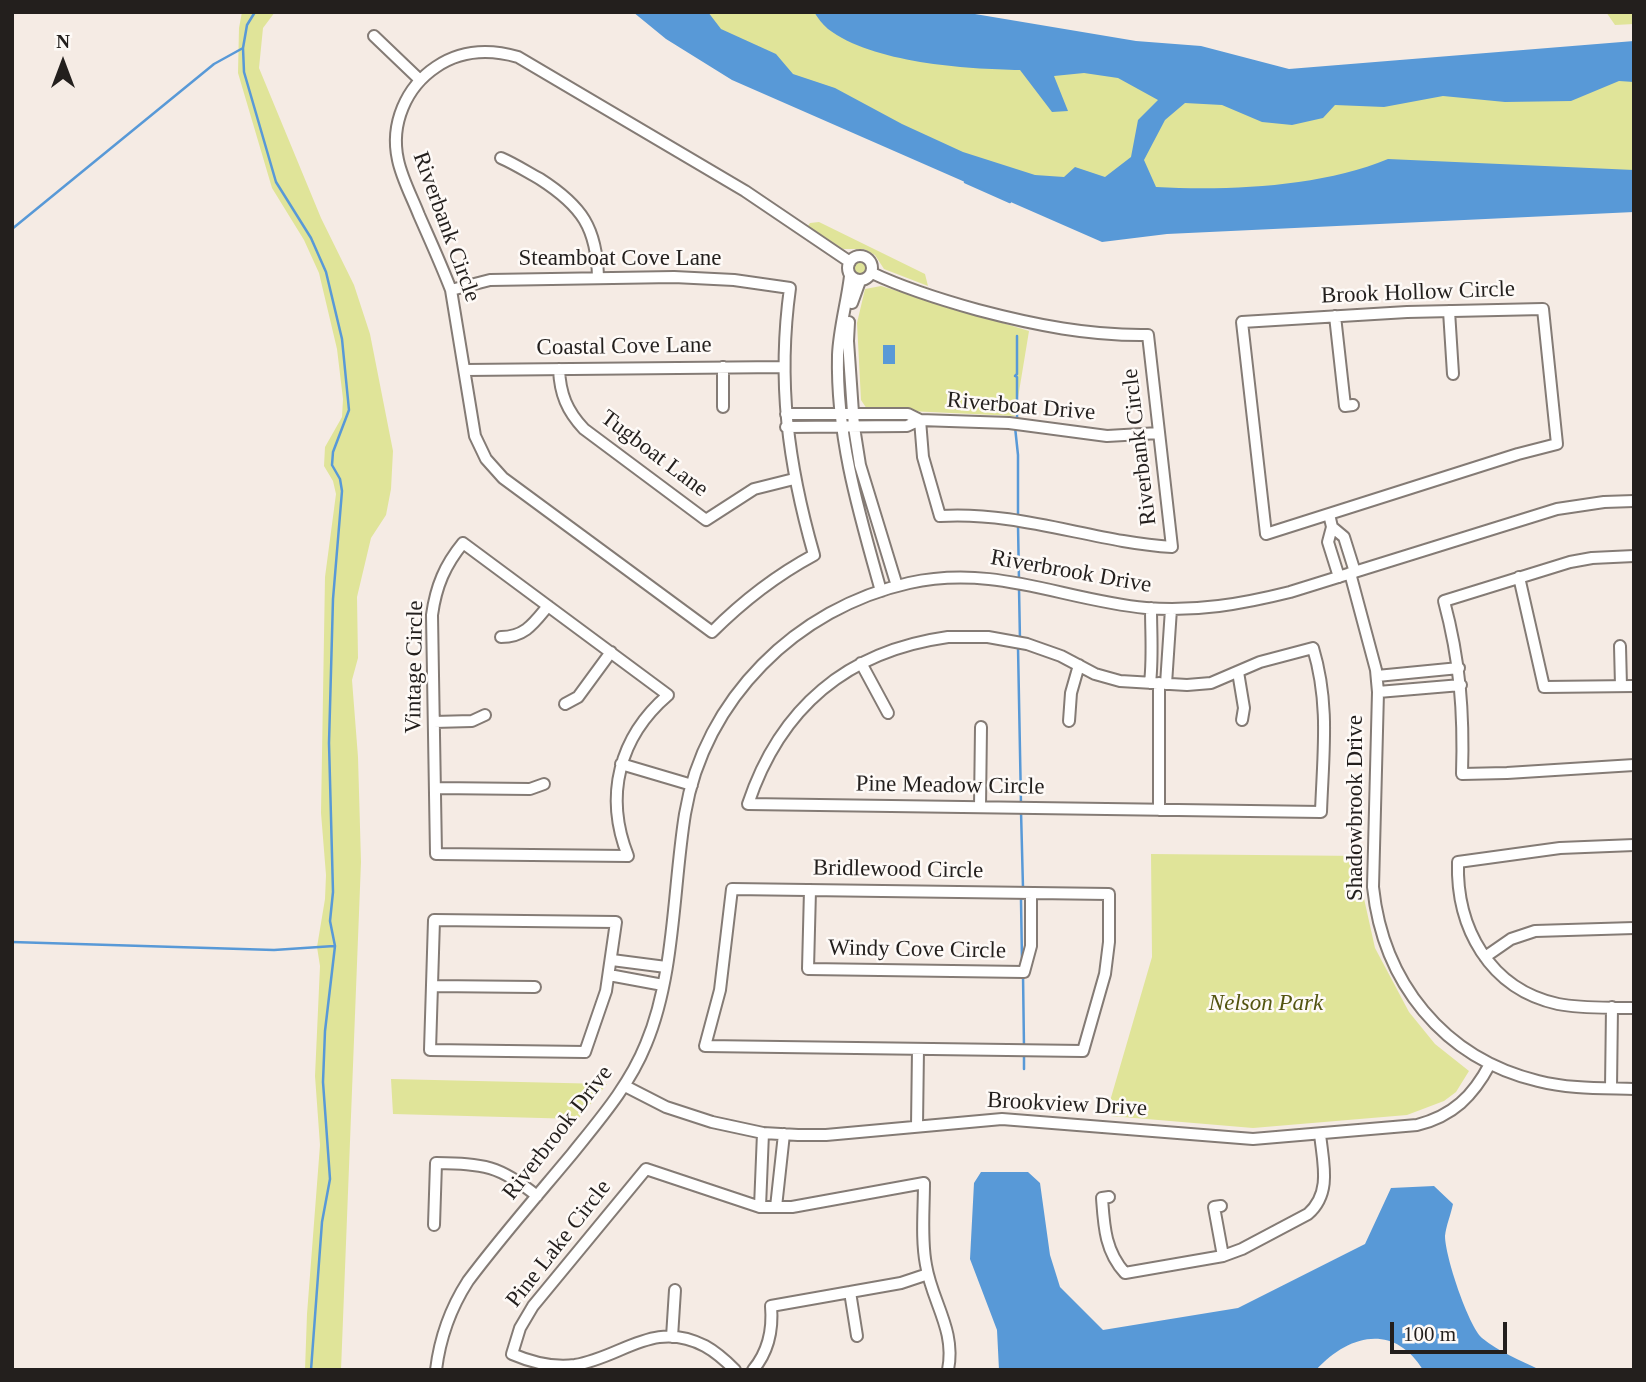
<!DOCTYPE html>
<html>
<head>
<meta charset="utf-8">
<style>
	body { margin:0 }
	#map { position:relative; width:1646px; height:1382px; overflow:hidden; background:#f5ebe4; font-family:Georgia,serif }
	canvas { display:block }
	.frame { position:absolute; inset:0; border:14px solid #231f1d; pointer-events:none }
	.north { position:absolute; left:28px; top:28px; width:70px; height:70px; -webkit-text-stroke:5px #fefaf7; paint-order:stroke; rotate:0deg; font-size:19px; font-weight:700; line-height:28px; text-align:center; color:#231f1d }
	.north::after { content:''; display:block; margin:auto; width:24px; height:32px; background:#231f1d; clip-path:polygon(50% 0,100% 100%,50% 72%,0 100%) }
	.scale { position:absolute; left:1390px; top:1322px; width:117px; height:32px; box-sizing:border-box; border:4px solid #231f1d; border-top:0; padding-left:9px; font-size:21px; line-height:24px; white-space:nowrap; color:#231f1d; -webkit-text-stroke:5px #fefaf7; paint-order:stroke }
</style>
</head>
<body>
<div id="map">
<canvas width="1646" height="1382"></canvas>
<div class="frame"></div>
<div class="north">N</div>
<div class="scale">100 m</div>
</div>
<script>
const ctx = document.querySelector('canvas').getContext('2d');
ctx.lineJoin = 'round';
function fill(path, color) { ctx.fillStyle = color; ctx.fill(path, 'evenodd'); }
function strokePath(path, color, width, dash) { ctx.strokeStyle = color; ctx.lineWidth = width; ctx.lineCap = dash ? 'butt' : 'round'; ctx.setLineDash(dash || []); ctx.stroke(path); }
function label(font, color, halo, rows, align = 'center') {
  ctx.font = font + ' Georgia,serif'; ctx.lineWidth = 5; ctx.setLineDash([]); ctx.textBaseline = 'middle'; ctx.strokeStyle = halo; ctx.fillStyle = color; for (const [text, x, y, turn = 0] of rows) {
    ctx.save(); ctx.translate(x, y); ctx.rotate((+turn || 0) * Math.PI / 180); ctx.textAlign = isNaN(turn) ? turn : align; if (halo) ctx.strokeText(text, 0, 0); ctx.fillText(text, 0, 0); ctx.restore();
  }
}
const green = new Path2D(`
	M242,12H275L263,28L259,68L321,218L354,285L370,334L393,451L391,489L386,515L371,538L357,597L358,658L352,680L358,757L361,862L341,1370H305L307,1314L320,1145L315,1076L320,966L317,947L325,899L326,875L321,813L325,577L336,494L333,481L324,466L325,447L342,417L343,399L337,349L319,273L304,240L272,188L238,73L239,28Z
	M693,12H829L1125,70L1634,78V178L1170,202L1033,186L828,97Z
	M1606,12H1634V24L1615,25Z
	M819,222L925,274L928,286L884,269L875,255L864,249H843L808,226L810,223Z
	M851 268a10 10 0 1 1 20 0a10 10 0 1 1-20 0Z
	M881,286L1029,331L1015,416L867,409L861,400L857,323L865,289Z
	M1151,854L1363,856V894L1375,948L1409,1012L1435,1044L1469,1071L1456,1092L1444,1101L1407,1115L1253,1128L1111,1116L1110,1101L1152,957Z
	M391,1079L607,1084L578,1119L393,1114Z`);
const water = new Path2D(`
	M633,12H708L721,29L776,54L793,74L835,88L902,124L963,152L1035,175L1064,177L1075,167L1105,177L1131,157L1138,120L1158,100L1118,78L1084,73L1054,76L1068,111L1052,112L1020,70C966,69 872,63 828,29C822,24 818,18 814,12H963L1136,41L1201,46L1289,69L1634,41V82L1619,81L1571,101L1505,102L1443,96L1384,107L1335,105L1323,118L1292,125L1262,122L1222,105L1185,103L1165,120L1144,160L1156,187C1228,191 1320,187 1388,159L1634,170V212L1167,234L1102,242L732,80L666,39Z
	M883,345H895V364H883Z
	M981,1172H1028L1040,1183L1050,1255L1060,1287L1103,1330L1238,1308L1365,1244L1391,1188L1434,1186L1453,1204C1451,1214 1446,1226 1445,1236C1445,1256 1468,1325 1482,1338C1499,1352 1520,1360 1540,1370H1423C1394,1323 1349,1334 1316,1370H999L997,1330L970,1259L974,1183Z`);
const stream = new Path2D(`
	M255,12L247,25L243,48L244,72L276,182L311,238L326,272L342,339L349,410L333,452L332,465L340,479L342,491L333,599L329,743L333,892L330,921L335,946L325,1031L323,1082L330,1179L322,1222L311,1370
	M965,182L1010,202
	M12,229L214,64L243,48
	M1017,336V374L1015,376L1017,377V422
	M1015,427L1018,455V518
	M1018,525L1019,581
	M1019,588L1020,641
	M1018,647L1021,804
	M1021,811L1023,888
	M12,942L274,950L334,946
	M1022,961L1021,900L1023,895
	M1023,974L1024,1048
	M1024,1055V1069`);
const minor = new Path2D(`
	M374,36L420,80
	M501,158C515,164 527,172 540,179C582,206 597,228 598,278
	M848 268a12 12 0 1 1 24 0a12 12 0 1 1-24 0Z
	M872,273C906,289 942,300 978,310C1035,325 1090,336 1148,335L1172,547C1093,542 1021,511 940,516L923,457L920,420
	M850,276C847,302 839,329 838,355C836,437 859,513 881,591
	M451,290L490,280L674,277L734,280L790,288C777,382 788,464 814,555C775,576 743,601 712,632L503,478L486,459L475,436L451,290C441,264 430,240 419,215C412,197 402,179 398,160C390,124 406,87 436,67C461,50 490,49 518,57L745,191L850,262
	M852,303L860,281
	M1543,309L1557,444L1518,454L1266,534L1242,322L1407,312Z
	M1449,311L1453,374
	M1335,316L1345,406L1353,405
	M849,322L848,341L854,427L860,465L897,586
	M723,367V407
	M559,369C560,394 567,411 584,429L706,520L754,489L794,479
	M465,370L784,367
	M786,414H908L920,420L1009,423L1107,436L1159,433
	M786,427L907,426L920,420
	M1329,514L1332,527L1328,542L1339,577
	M1332,527L1344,537L1355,572
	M463,543L668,695C619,737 604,796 628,856L436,854L432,615C436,586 445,565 463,543Z
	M1634,556L1592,558L1570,562L1444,601C1460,660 1464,713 1462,774L1507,773L1634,765
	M1350,573L1376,670L1378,692L1373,887C1383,982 1443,1058 1538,1081C1569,1089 1602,1088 1634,1089
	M1519,577L1544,687L1634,686
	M501,637C525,637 534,623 548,606
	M948,637H988L1027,644L1061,656L1095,674L1120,681L1187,685L1211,683L1260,662L1313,648C1330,704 1323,754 1321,812L748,804C780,708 847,651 948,637Z
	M1620,646L1621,686
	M861,663L888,713
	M1238,672L1244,708L1242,720
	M1377,676L1459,668
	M1150,683C1153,658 1151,633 1151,608
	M1166,684L1171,609
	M1378,692L1461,685
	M565,704L578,697L611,652
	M1069,721L1071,693L1079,665
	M434,722L472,721L485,715
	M621,764L692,785
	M435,788L530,789L544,784
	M980,807L981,727
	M1159,810V683
	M1634,845L1560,848L1458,862C1456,927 1489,989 1558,1004C1583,1009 1609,1007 1634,1008
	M732,889L1109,894V942L1105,974L1083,1051L705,1046L720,990Z
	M810,890L808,969L1024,972L1031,946V893
	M434,920L616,922L606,991L585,1052L430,1050Z
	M1485,957L1511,939L1535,931L1634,928
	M612,960L666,967
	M609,975L663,985
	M432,986L535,987
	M625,1086L666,1107L712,1122L763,1133L798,1135H826L1002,1119L1253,1139L1417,1125C1453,1116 1473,1096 1490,1064
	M1611,1088L1612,1007
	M917,1126L918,1049
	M1109,1197L1102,1198C1104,1226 1105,1251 1125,1273L1223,1256L1242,1249L1308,1214C1332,1193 1323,1163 1320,1134
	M1221,1206L1214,1207L1223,1256
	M760,1207L763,1133
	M776,1207L784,1134
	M434,1225L436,1163C484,1164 499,1165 537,1196
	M850,1292L857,1336
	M672,1337L675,1290
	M436,1370C440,1337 450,1309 468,1281C501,1237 537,1196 572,1154C600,1119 629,1086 646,1044C675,975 673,888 685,814C704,699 797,608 909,583C996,564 1063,600 1146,608C1196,612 1242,604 1290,592L1557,509L1604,502L1634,501
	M735,1370C726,1361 716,1352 705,1346C653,1319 623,1357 575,1365C553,1368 533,1363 512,1354L520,1328L533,1306L646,1169L760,1207H792L924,1183C924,1210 921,1239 926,1265C932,1302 956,1330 948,1370
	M753,1370C769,1351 773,1329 771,1306L901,1283L928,1274`);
const streetNames = [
	["Riverbank Circle",446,227,70],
	["Steamboat Cove Lane",620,259],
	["Brook Hollow Circle",1418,293,-2],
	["Coastal Cove Lane",624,347,-1],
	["Riverboat Drive",1021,407,5],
	["Riverbank Circle",1140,447,-97],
	["Tugboat Lane",654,454,37],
	["Riverbrook Drive",1071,572,10],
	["Vintage Circle",415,667,-89],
	["Pine Meadow Circle",950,786,1],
	["Shadowbrook Drive",1356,808,-90],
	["Bridlewood Circle",898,870,1],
	["Windy Cove Circle",917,950,1],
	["Brookview Drive",1067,1105,3],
	["Riverbrook Drive",558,1133,-52],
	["Pine Lake Circle",559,1244,-52]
];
const parkNames = [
	["Nelson Park",1266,1004]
];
fill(green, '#e0e499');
fill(water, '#5899d7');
strokePath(stream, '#5899d7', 2.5);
strokePath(minor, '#847b75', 14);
strokePath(minor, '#fff', 10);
label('23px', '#231f1d', '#fefaf7', streetNames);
label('italic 23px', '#535410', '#fefaf7', parkNames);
</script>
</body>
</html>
